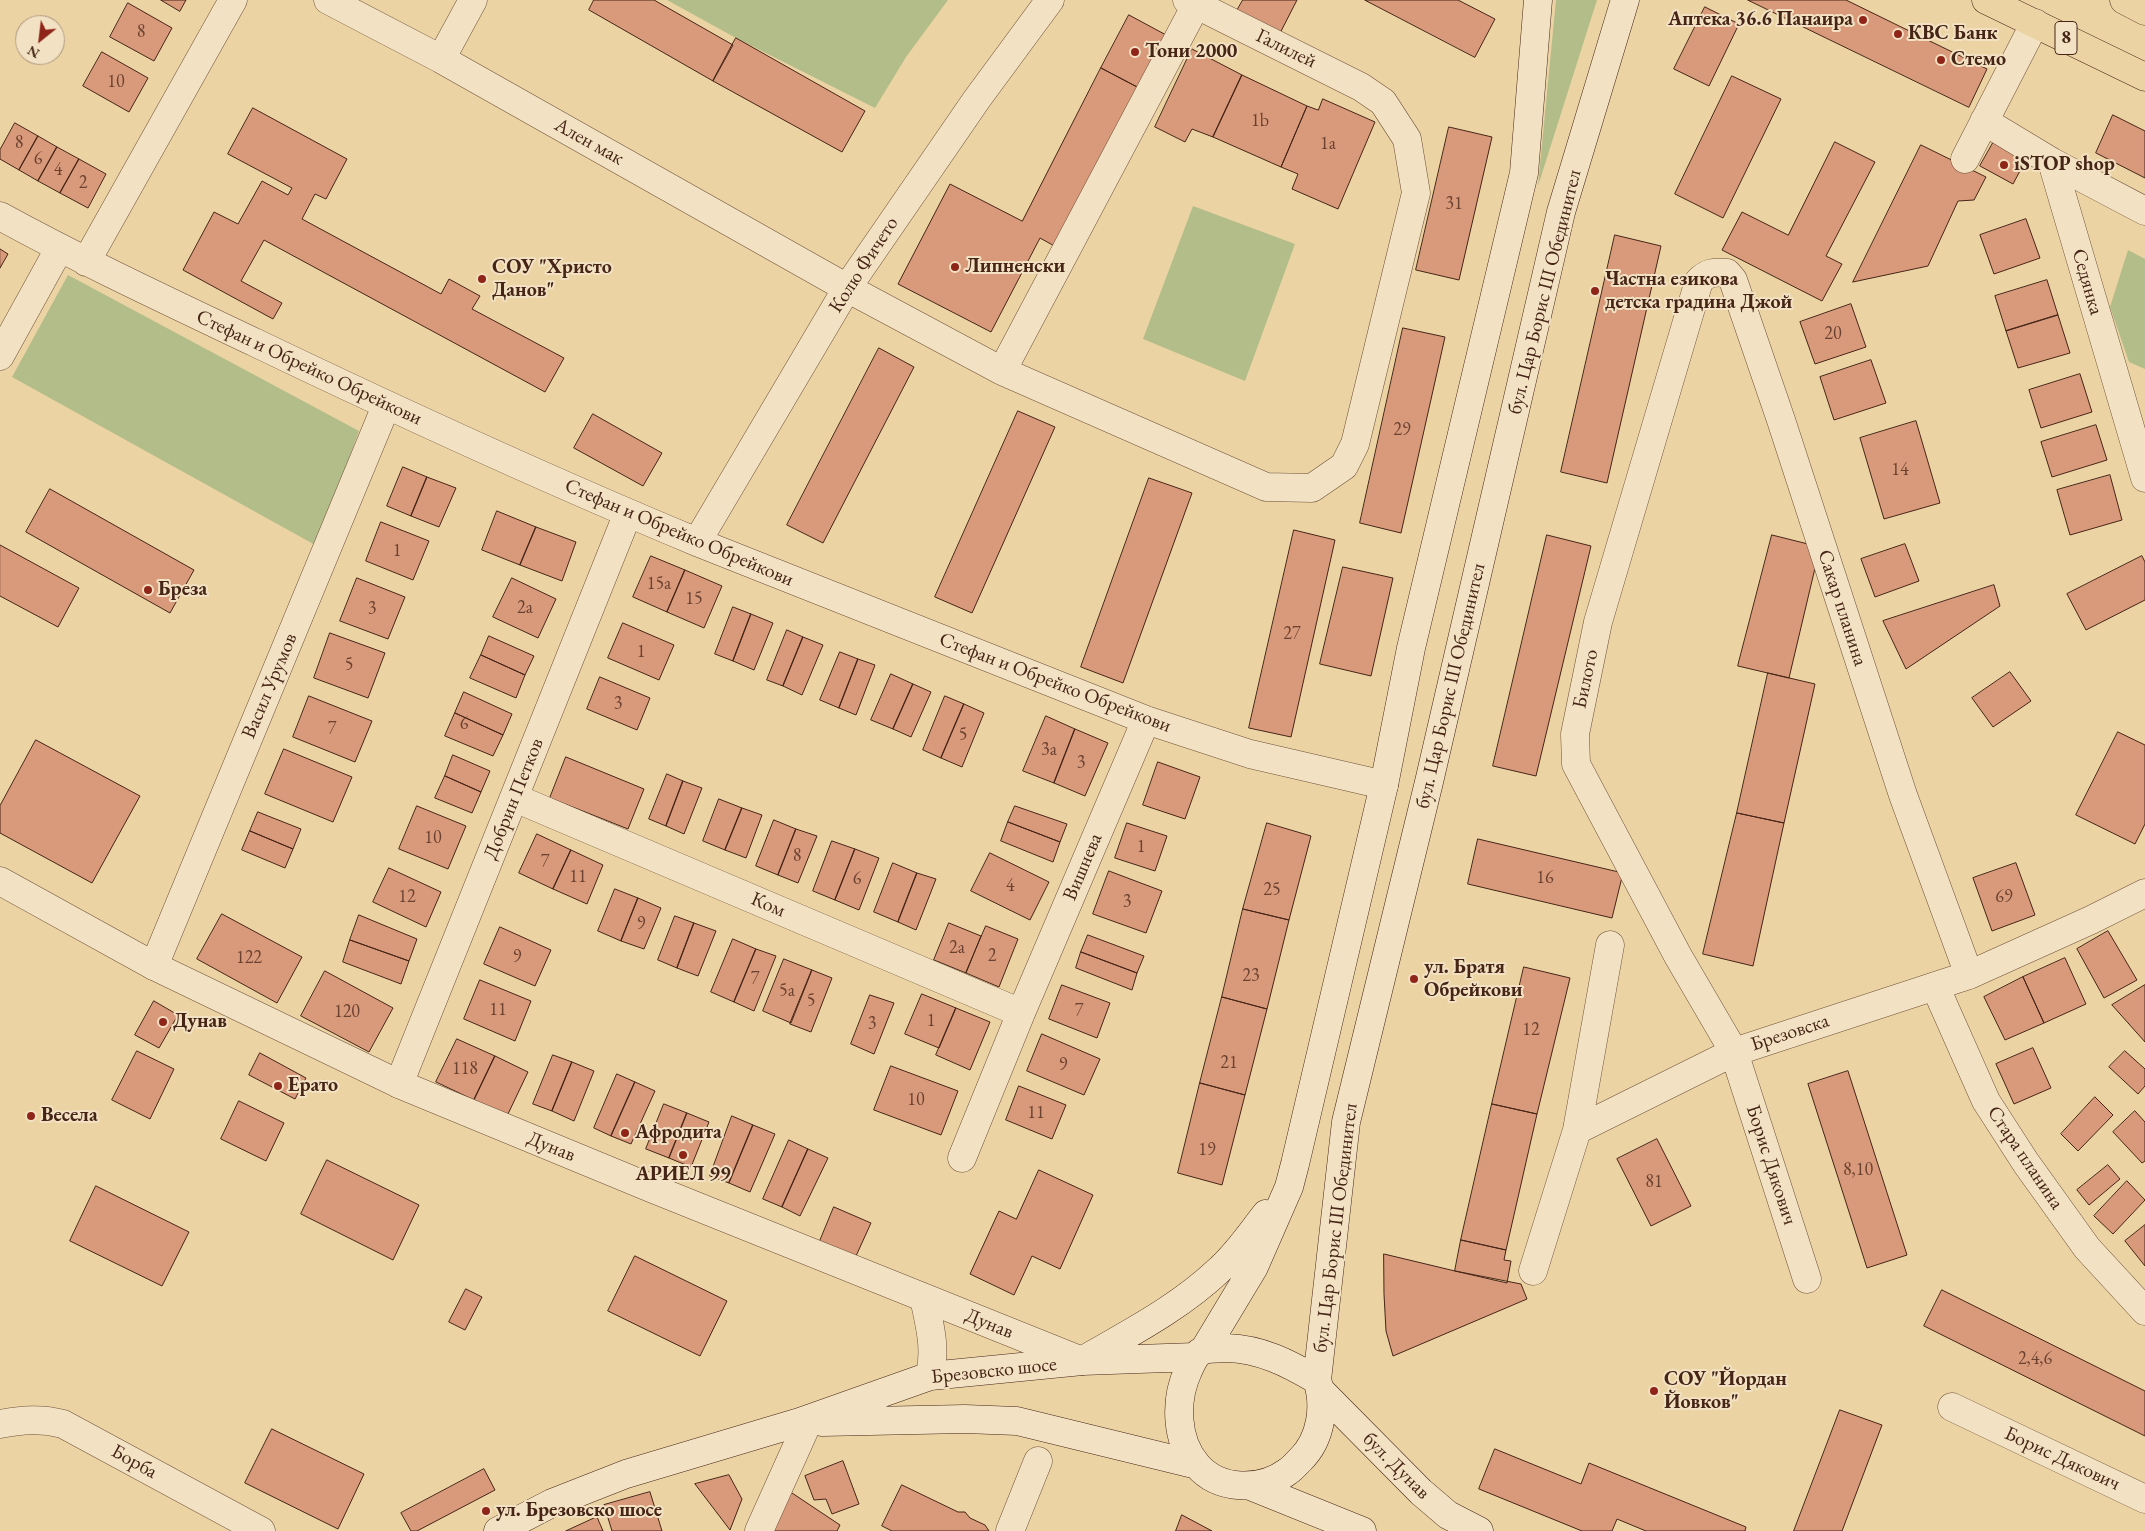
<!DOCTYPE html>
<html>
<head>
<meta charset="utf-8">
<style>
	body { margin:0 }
	#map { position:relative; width:2145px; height:1531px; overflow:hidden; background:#ebd3a3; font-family:"EB Garamond",serif }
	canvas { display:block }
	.north { position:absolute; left:15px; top:15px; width:50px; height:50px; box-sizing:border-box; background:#f2e2c3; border:1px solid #ad967e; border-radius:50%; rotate:209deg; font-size:14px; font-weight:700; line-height:20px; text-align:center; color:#462517 }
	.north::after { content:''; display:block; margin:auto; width:18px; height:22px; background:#8f2418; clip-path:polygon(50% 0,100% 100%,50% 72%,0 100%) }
</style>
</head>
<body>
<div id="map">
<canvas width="2145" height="1531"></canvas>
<div class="north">N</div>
</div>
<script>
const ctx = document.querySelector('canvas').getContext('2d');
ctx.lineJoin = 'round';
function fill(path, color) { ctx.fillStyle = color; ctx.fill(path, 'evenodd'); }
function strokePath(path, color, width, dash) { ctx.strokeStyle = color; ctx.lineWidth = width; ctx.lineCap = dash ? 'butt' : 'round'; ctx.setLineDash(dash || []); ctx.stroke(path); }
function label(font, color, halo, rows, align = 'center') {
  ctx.font = font + ' "EB Garamond",serif'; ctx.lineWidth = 4; ctx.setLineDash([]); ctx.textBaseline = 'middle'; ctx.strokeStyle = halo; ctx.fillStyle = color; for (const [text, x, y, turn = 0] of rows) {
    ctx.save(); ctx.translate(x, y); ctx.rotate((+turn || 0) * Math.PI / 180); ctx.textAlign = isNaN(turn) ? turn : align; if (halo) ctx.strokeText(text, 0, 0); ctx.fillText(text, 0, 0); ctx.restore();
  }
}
const green = new Path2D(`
	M667,0H948L906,57L875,108L736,38Z
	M1556,0H1597L1538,186Z
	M1193,206L1295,244L1245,381L1143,339Z
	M2128,250L2145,259V369L2129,362L2110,307Z
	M68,275L359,431L317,546L12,377Z`);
const building = new Path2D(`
	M161,0H186L180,11Z
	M594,0H654L733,45L713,81L589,10Z
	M1243,0H1297L1277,39L1234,16Z
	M1365,0H1458L1495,19L1475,57Z
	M1748,0H1846L1987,69L1969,107Z
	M128,3L172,28L154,61L110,37Z
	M1705,7L1739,24L1709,86L1674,69Z
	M1129,15L1168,36L1141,89L1101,68Z
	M736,38L865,111L842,152L713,81Z
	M1192,49L1242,75L1213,137L1192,129L1185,142L1155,127Z
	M102,52L148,78L129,112L83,86Z
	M1101,68L1141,89L1058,248L1040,238L991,332L898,284L950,184L1022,221Z
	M1242,75L1307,106L1281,167L1213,137Z
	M1732,76L1781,99L1723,218L1675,194Z
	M1323,99L1375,122L1338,209L1292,189L1298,174L1281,167L1307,106L1318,110Z
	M253,108L347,159L326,199L315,194L302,219L441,294L449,279L480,296L472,309L564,358L545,392L264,240L241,281L282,303L273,319L183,270L214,212L238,224L262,181L288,195L292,188L228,154Z
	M2113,115L2145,131V178L2096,153Z
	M15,123L38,136L19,170L0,159V150Z
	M1449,127L1492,137L1459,280L1416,270Z
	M38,136L57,147L38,181L19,170Z
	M1997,136L2029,154L2013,184L1980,166Z
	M1835,142L1875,162L1826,256L1842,264L1822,301L1722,250L1742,212L1788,235Z
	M1921,145L1986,177L1974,200L1958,201L1928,266L1853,282Z
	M57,147L79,159L60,193L38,181Z
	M79,159L106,174L88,208L60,193Z
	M2026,219L2040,258L1994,274L1980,235Z
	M1615,235L1661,246L1607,483L1561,472Z
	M0,249L8,254L0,268Z
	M2047,280L2058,315L2006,331L1995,296Z
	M1851,304L1866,347L1815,364L1800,322Z
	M2058,315L2070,353L2018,368L2006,331Z
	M1403,328L1445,337L1401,533L1360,523Z
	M879,348L914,367L823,543L787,525Z
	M1871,360L1886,403L1834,420L1820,377Z
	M2080,374L2092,412L2041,428L2029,390Z
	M1018,411L1055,427L972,613L935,597Z
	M593,414L662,453L643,486L574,448Z
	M1916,421L1940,503L1884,519L1860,438Z
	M2096,425L2107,460L2052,477L2041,442Z
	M403,467L427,477L411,516L387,506Z
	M2110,475L2122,520L2070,535L2057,490Z
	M427,477L456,488L439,527L411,516Z
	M1149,478L1192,493L1123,683L1081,667Z
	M50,489L194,570L170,613L26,532Z
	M497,511L536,527L520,565L482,550Z
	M381,522L429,541L413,580L366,561Z
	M536,527L576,542L562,581L520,565Z
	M1294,530L1335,540L1291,737L1249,728Z
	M1547,535L1591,546L1536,776L1493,766Z
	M1772,535L1820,547L1789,678L1738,666Z
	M1905,544L1919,581L1875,597L1861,559Z
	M0,545L79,588L58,627L0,596Z
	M651,556L685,570L667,612L633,597Z
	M2142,556L2145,562V600L2086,630L2067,594Z
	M1343,567L1393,578L1371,676L1320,664Z
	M685,570L722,586L704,628L667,612Z
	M357,578L405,597L388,639L340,621Z
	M512,578L556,599L538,638L493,617Z
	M1994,585L2000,606L1906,669L1883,621Z
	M733,607L751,614L733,661L715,654Z
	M751,614L773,623L754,670L733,661Z
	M623,623L674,645L659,680L608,658Z
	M787,630L803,637L783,686L767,680Z
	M330,633L385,653L368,698L314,678Z
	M489,636L534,656L525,675L481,655Z
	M803,637L823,645L802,695L783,686Z
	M840,652L858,659L839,708L820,700Z
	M481,655L525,675L516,698L470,678Z
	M858,659L875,665L856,715L839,708Z
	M2010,672L2031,701L1993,727L1972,698Z
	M1768,673L1815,684L1784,823L1737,813Z
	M891,674L913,684L893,729L871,720Z
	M600,677L650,698L637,730L587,709Z
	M913,684L931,692L911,737L893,729Z
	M464,692L512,714L503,735L455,713Z
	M309,696L372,721L355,762L293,737Z
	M945,696L964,704L941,758L923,750Z
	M964,704L984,713L962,767L941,758Z
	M455,713L503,735L493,756L445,736Z
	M1046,716L1075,729L1054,783L1023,771Z
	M1075,729L1108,743L1085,796L1054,783Z
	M2118,732L2145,745V824L2135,844L2076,815Z
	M36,740L140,796L92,883L0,833V806Z
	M284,749L352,777L333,822L265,794Z
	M453,755L490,771L481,792L445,776Z
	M566,757L644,789L628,829L550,798Z
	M1158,762L1200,777L1185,819L1143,805Z
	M667,774L683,781L666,826L649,819Z
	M445,776L481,792L472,813L435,798Z
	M683,781L702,788L684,834L666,826Z
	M719,799L742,808L725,850L703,841Z
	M417,806L466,826L448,869L399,849Z
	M1015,806L1067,824L1060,842L1008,822Z
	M742,808L762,815L746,858L725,850Z
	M258,812L301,829L293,849L250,831Z
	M1737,813L1784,823L1753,966L1703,954Z
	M774,820L796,829L778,875L756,866Z
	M1008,822L1060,842L1053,862L1001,841Z
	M1127,823L1167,836L1155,871L1115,858Z
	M1267,823L1311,836L1289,920L1243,909Z
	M796,829L817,836L798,883L778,875Z
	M250,831L293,849L285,868L242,850Z
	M537,834L571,850L553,889L519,873Z
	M1478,839L1623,873L1612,918L1468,884Z
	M832,841L855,849L835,900L813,891Z
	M855,849L879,858L859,910L835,900Z
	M571,850L603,865L587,904L553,889Z
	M990,853L1049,882L1030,920L971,891Z
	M893,863L917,873L898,922L874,912Z
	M2016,863L2035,915L1992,931L1973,878Z
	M389,868L441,892L426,927L373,902Z
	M1109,871L1162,891L1146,933L1093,914Z
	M917,873L936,879L916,930L898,922Z
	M615,889L638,898L621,941L598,931Z
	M638,898L661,908L644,949L621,941Z
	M1243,909L1289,920L1267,1009L1222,997Z
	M222,914L302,957L277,1003L197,959Z
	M359,915L417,939L409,961L350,940Z
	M675,916L694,923L677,968L658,960Z
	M694,923L716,931L698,976L677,968Z
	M949,923L981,936L966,973L934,960Z
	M986,926L1018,939L999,987L966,973Z
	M500,927L551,950L535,986L484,964Z
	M2108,931L2137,980L2104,998L2077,949Z
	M1088,935L1144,956L1137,973L1081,952Z
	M733,939L756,949L734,1002L711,992Z
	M350,940L409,961L401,984L343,962Z
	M756,949L776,956L754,1011L734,1002Z
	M1081,952L1137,973L1132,990L1076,968Z
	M2065,958L2086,1004L2044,1023L2023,977Z
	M784,959L812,970L791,1023L763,1011Z
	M1524,967L1570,978L1537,1114L1492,1104Z
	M812,970L832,978L811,1032L790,1024Z
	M325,971L393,1008L369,1052L301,1016Z
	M2023,977L2044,1023L2005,1040L1984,997Z
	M480,980L531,1001L515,1041L464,1019Z
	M1062,985L1110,1003L1097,1038L1049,1019Z
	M2145,985V1042L2112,1005Z
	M922,994L956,1008L939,1048L905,1034Z
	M870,995L894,1003L874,1054L851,1044Z
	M1222,997L1267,1009L1245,1095L1200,1083Z
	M154,1001L178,1015L159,1048L135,1035Z
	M956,1008L990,1022L970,1070L936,1055Z
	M1042,1034L1100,1059L1084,1095L1027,1071Z
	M457,1039L495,1056L474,1100L436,1082Z
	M2033,1048L2051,1088L2014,1104L1996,1064Z
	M137,1051L174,1069L150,1119L112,1100Z
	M2125,1051L2145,1069V1086L2138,1094L2109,1067Z
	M260,1053L306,1078L295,1099L249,1075Z
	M553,1055L572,1062L552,1111L533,1104Z
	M495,1056L528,1072L507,1116L474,1100Z
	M572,1062L594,1071L574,1121L552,1111Z
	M891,1066L958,1091L941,1135L874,1110Z
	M1848,1071L1907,1255L1867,1268L1808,1084Z
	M617,1074L635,1082L611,1136L594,1128Z
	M635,1082L655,1091L631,1144L611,1136Z
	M1200,1083L1245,1095L1222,1185L1178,1173Z
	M1019,1086L1066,1105L1052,1139L1006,1120Z
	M2095,1097L2113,1115L2078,1151L2061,1134Z
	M239,1101L284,1123L266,1161L221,1139Z
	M664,1104L687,1113L669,1158L646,1149Z
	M1492,1104L1537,1114L1506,1250L1461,1240Z
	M2135,1111L2145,1122V1161L2142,1163L2113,1132Z
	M687,1113L709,1122L691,1167L669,1158Z
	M732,1116L753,1125L729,1183L710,1176Z
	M753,1125L775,1134L750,1192L729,1183Z
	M1657,1139L1691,1206L1651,1226L1617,1159Z
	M789,1140L808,1149L782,1207L763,1199Z
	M808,1149L828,1158L800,1216L782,1207Z
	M327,1160L419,1205L393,1260L301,1214Z
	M2108,1165L2120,1179L2089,1205L2077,1190Z
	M1039,1170L1093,1195L1060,1269L1032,1256L1014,1295L970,1274L999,1211L1016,1219Z
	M2127,1181L2145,1200L2113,1234L2094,1216Z
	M96,1186L189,1232L162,1286L70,1241Z
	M834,1207L871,1223L856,1256L820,1241Z
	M2145,1225V1266L2125,1241Z
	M1461,1240L1506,1250L1504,1260L1511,1261L1507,1283L1455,1271Z
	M1384,1254L1455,1271L1521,1284L1527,1299L1393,1356L1386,1331L1384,1294Z
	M635,1256L727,1301L700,1356L608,1311Z
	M466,1289L482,1297L465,1330L449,1322Z
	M1942,1290L2145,1391V1436L1924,1326Z
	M1840,1410L1882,1425L1842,1531H1794Z
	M272,1429L364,1474L338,1529L245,1483Z
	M1495,1449L1581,1484L1589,1463L1746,1527L1745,1531H1646L1617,1519L1612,1531H1582L1479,1489Z
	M843,1461L859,1504L832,1514L826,1499L814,1500L805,1476Z
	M484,1469L495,1490L417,1531H411L401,1513Z
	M729,1475L742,1499L730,1530L695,1484Z
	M902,1485L958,1512H965L970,1518L985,1525L989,1531H892L882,1526Z
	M786,1489L840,1525L837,1531H766Z
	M650,1492L662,1531H612L604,1505Z
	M1182,1515L1212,1531H1176Z
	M597,1517L603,1531H566Z`);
const minor = new Path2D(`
	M328,0L441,59L847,288L1002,371L1266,487L1312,488L1344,466L1355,444L1416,193L1407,139L1383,102L1361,87L1187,0
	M441,59L473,0
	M1984,121L2052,162L2145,478
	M1965,159L2035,23
	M2052,162L2145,211
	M0,216C84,262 170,302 256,343C402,413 548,480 697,542L1146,720L1250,754L1384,785
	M86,262L233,0
	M0,356L59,249
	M1002,371L1196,5
	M697,542L847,288L977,99L1050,0
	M515,798L1021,1013
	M154,966L386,406
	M1935,986L1986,1101L2026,1163L2087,1248L2145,1311
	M399,1084L628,513
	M1577,1130L1610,945
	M962,1158L1021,1013L1146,720
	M1533,1271L1577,1130L1734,1052L1969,975L2091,920L2145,893
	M1807,1279L1734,1052L1678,956L1576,764L1575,734L1598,622L1699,281C1708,272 1714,272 1727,273L1733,280L1781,420L1903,795L1969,975
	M1952,1407L2145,1499
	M0,1424C22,1420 41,1418 63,1424L261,1531
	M759,1531L808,1422
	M1010,1531L1038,1461`);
const tertiary = new Path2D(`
	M0,881L154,966L399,1084L651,1188L1082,1361
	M924,1298C930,1326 936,1348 930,1376`);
const secondary = new Path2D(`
	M1227,1348C1261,1349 1288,1363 1317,1380C1326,1406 1321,1439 1301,1459C1297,1463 1292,1469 1287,1472C1261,1491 1219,1491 1197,1465C1175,1440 1175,1399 1188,1371C1192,1363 1195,1353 1204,1350C1210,1348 1220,1349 1227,1348Z
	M1204,1350L1254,1267L1289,1187L1295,1164L1384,785L1411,648L1524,173L1538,0
	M1085,1359C1132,1332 1180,1307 1219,1270C1237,1254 1251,1233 1266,1214
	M1317,1380L1346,1122L1429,782L1561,212L1625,0
	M1321,1391L1421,1492L1448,1515L1479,1531
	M822,1422L965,1419L1017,1421L1197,1465
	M1253,1487L1362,1531
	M498,1531L552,1503L626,1474L800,1422L930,1376L1082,1361L1195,1357`);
const primary = new Path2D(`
	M1986,0L2145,77
	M2124,0L2145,11`);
const markers = [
	[1863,20,5,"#8f2418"],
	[1898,34,5,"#8f2418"],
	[1135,52,5,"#8f2418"],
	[1941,60,5,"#8f2418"],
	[2004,165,5,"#8f2418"],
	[955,267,5,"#8f2418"],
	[482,279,5,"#8f2418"],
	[1595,291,5,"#8f2418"],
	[148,590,5,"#8f2418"],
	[1414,979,5,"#8f2418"],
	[163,1022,5,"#8f2418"],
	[278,1086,5,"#8f2418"],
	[31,1116,5,"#8f2418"],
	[625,1133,5,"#8f2418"],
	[683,1155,5,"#8f2418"],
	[1654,1391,5,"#8f2418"],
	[486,1511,5,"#8f2418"]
];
const numberNames = [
	["8",141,32],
	["10",116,82],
	["1b",1260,121],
	["8",19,143],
	["1a",1328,144],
	["6",38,159],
	["4",58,170],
	["2",83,183],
	["31",1454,204],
	["20",1833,334],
	["29",1402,430],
	["14",1900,470],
	["1",397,551],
	["15a",659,584],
	["15",694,599],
	["2a",525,608],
	["3",372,609],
	["27",1292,634],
	["1",641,652],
	["5",349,665],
	["3",618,704],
	["6",464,724],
	["7",332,729],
	["5",963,735],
	["3a",1049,750],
	["3",1081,763],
	["10",433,838],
	["1",1141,847],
	["8",797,856],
	["7",545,862],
	["11",578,877],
	["16",1545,878],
	["6",857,879],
	["4",1010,886],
	["25",1272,890],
	["12",407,897],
	["69",2004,897],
	["3",1127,902],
	["9",641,924],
	["2a",957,948],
	["2",992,956],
	["9",517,957],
	["122",249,958],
	["23",1251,976],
	["7",755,979],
	["5a",787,991],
	["5",811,1001],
	["11",498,1010],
	["7",1079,1011],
	["120",347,1012],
	["1",931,1021],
	["3",872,1024],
	["12",1531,1030],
	["21",1229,1063],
	["9",1063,1065],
	["118",465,1069],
	["10",916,1100],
	["11",1036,1113],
	["19",1207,1150],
	["8,10",1858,1170],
	["81",1654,1182],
	["2,4,6",2035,1359]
];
const shields = [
	[2066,38,22]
];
const shieldNames = [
	["8",2066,38]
];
const poiNames = [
	["Аптека 36.6 Панаира",1853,20,"right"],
	["КВС Банк",1908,34],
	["Тони 2000",1145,52],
	["Стемо",1951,60],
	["iSTOP shop",2014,165],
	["Липненски",965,267],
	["СОУ \"Христо",492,268],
	["Данов\"",492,291],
	["Частна езикова",1605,280],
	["детска градина Джой",1605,303],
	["Бреза",158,590],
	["ул. Братя",1424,968],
	["Обрейкови",1424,991],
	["Дунав",173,1022],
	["Ерато",288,1086],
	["Весела",41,1116],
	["Афродита",635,1133],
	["АРИЕЛ 99",683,1175,"center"],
	["СОУ \"Йордан",1664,1380],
	["Йовков\"",1664,1403],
	["ул. Брезовско шосе",496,1511]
];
const streetNames = [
	["Галилей",1286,49,26],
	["Ален мак",589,142,29],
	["Колю Фичето",864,265,-57],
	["Седянка",2087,282,74],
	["бул. Цар Борис III Обединител",1545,292,-76],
	["Стефан и Обрейко Обрейкови",309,368,25],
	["Стефан и Обрейко Обрейкови",679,533,23],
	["Сакар планина",1842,608,72],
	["Билото",1586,679,-78],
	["Стефан и Обрейко Обрейкови",1055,683,21],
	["Васил Урумов",270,686,-67],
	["бул. Цар Борис III Обединител",1451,686,-77],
	["Добрин Петков",514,799,-68],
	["Вишнева",1083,867,-67],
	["Ком",768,905,23],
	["Брезовска",1790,1033,-18],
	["Дунав",551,1147,22],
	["Стара планина",2025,1158,56],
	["Борис Дякович",1771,1165,72],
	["бул. Цар Борис III Обединител",1336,1228,-83],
	["Дунав",989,1324,22],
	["Брезовско шосе",994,1371,-6],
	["Борис Дякович",2062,1459,25],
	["Борба",134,1462,29],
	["бул. Дунав",1396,1466,45]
];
fill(green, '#b3bd89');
fill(building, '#d9997b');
strokePath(building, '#462517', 1);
strokePath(minor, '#6f503a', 29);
strokePath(tertiary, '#6f503a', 29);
strokePath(secondary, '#462517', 29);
strokePath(primary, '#462517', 29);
strokePath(minor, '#f2e2c3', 28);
strokePath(tertiary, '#f2e2c3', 28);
strokePath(secondary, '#f2e2c3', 28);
strokePath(primary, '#ebd3a3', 28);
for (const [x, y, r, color] of markers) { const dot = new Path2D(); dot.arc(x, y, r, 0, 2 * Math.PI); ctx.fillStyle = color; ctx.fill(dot); strokePath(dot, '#f2e2c3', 2); }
label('18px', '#6b4230', null, numberNames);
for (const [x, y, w] of shields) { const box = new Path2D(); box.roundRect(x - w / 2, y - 16.5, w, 33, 4); ctx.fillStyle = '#f2e2c3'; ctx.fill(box); strokePath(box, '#462517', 1); }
label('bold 19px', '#462517', null, shieldNames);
label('bold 20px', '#462517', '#f2e2c3', poiNames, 'left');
label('20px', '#462517', '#f2e2c3', streetNames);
</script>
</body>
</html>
